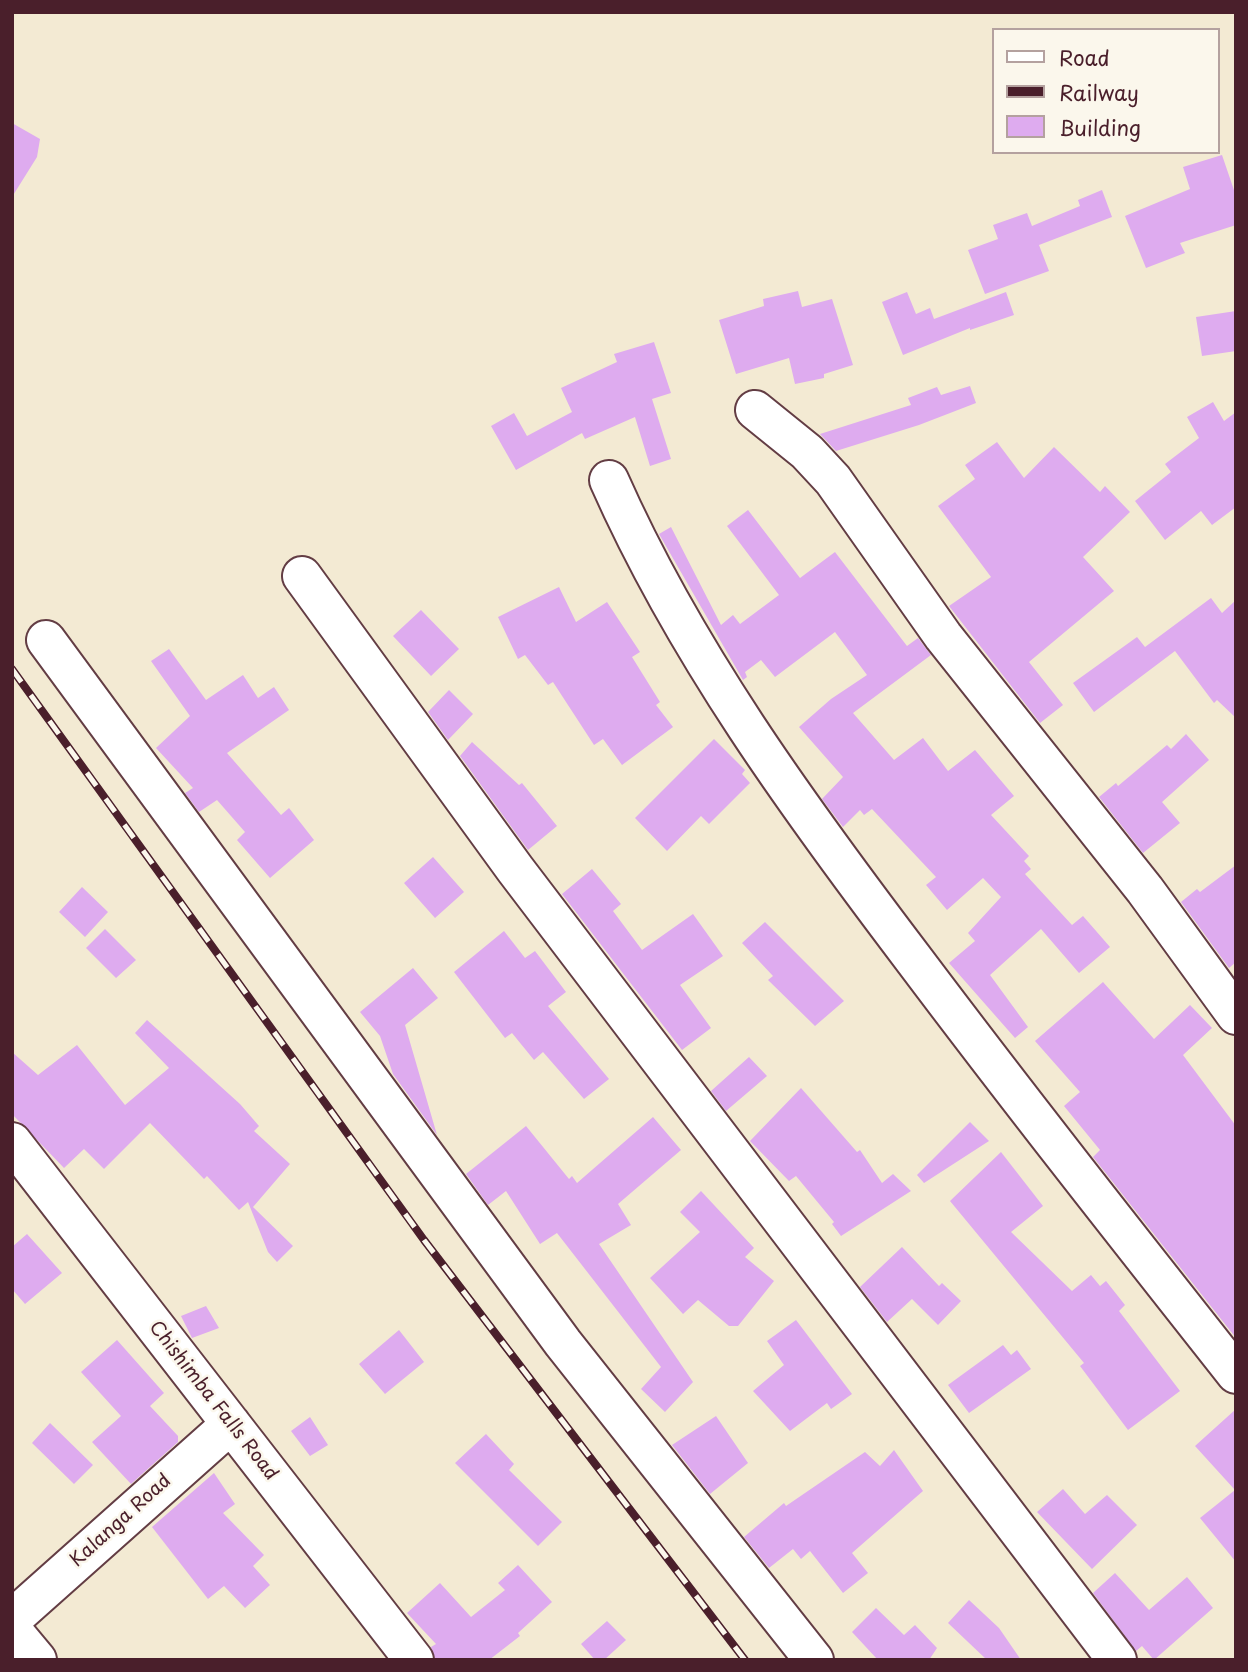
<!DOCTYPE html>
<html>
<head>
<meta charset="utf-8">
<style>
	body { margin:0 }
	#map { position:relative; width:1248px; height:1672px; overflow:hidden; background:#f3ead3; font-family:"Playpen Sans",sans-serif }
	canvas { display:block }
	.frame { position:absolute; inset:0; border:14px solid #4a1f2b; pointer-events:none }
	.legend { position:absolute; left:992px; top:28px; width:228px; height:126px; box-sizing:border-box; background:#fbf7ec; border:2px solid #b4a19f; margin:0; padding:9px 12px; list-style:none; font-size:21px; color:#4a1f2b }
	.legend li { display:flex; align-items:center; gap:14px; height:35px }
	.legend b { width:35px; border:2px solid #b4a19f }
</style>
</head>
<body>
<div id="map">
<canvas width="1248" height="1672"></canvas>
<div class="frame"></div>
<ul class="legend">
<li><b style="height:9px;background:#fff"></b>Road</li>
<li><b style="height:9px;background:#4a1f2b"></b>Railway</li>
<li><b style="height:19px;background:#deabef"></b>Building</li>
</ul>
</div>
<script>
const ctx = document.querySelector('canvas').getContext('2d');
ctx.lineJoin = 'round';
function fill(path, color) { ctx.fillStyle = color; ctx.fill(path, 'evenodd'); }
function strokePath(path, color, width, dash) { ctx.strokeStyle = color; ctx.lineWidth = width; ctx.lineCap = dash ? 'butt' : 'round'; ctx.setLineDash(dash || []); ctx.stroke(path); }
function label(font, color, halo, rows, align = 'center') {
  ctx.font = font + ' "Playpen Sans",sans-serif'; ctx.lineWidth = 5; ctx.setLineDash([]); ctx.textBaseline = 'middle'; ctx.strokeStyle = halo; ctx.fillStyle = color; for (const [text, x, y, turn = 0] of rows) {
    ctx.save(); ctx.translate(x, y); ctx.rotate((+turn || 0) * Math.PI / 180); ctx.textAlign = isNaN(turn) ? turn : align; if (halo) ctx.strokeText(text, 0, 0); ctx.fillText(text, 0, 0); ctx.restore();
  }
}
const building = new Path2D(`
	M12,123L40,139L37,157L12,197Z
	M1222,155L1236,196V225L1180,243L1185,253L1146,268L1125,216L1190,189L1183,167Z
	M1102,190L1112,217L1039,245L1049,271L985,294L968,250L998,239L993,225L1027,213L1032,226L1080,206L1078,200Z
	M798,291L802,307L832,299L853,365L824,374V378L795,384L789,358L736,374L719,320L764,306L763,299Z
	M907,292L916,314L930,308L934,319L1006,292L1014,315L970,330V328L903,355L882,302Z
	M1236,311V351L1202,356L1196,317Z
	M654,342L671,393L652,399L671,459L650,466L635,417L585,439L582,433L516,470L491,426L514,413L527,436L572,412L561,388L617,362L614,354Z
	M970,386L976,403L919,425L836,451L820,434L911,405L908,398L937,387L941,395Z
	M1213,402L1224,421L1236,412V507L1212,525L1201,511L1165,540L1135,501L1171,472L1165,464L1199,438L1187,417Z
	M997,442L1024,478L1054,447L1100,492L1105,486L1130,512L1083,557L1114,591L1029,662L1063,705L1040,723L949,606L991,577L938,506L975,479L965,465Z
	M748,510L800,578L835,552L907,646L918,638L931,655L853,713L894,760L923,738L948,771L975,750L1014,796L991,815L1029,856L1024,861L1031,869L1025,874L1072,925L1083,916L1110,947L1079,973L1041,929L990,975L1028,1027L1015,1038L949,963L975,941L968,933L1001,897L983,878L947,910L926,885L936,877L872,809L864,815L860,810L843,827L822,799L843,777L799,727L831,699L867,675L835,632L775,677L761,660L745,672L747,677L743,680L659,534L671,527L721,625L733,615L740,624L779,595L727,526Z
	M559,587L576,622L607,602L640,652L632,657L660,702L656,705L673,727L622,765L603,739L594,745L553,682L548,685L525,655L518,659L498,617Z
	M1211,598L1222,613L1236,600V718L1217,700L1214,703L1175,651L1094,712L1073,683L1137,637L1145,647Z
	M421,610L459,649L431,676L393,636Z
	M169,649L206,700L243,675L258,698L274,687L289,710L227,753L281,815L289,808L314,840L270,878L237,840L245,832L217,800L199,812L185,793L193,788L156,748L190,716L151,661Z
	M449,690L473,714L448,740L428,712Z
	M1186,734L1209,760L1162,802L1180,823L1143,853L1099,797L1116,783L1118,786L1167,745L1171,749Z
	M714,739L745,770L742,774L750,783L709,824L701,816L667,851L635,818Z
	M472,742L519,785L522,783L557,826L528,850L460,756Z
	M433,857L464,892L435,918L404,883Z
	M1236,865V962L1229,968L1181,902L1197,889L1200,892Z
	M592,869L621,904L613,911L642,950L693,914L723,956L680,985L711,1028L682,1050L562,894Z
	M82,887L108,912L85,937L59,912Z
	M765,922L844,1001L815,1026L768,980L773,976L742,943Z
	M105,929L136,960L116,978L86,948Z
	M504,931L525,958L535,951L566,992L548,1006L609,1079L584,1099L543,1052L534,1060L512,1033L505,1038L454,972Z
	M413,968L438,998L405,1025L437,1135L393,1074L380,1036L360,1012Z
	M1103,982L1154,1039L1190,1005L1212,1028L1183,1055L1236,1126V1338L1093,1157L1100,1150L1064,1106L1080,1092L1035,1041Z
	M147,1020L240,1104L259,1126L254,1131L290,1164L253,1207L293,1246L277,1262L268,1252L248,1202L239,1210L207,1176L204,1179L150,1123L104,1169L84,1149L64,1168L12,1114V1052L38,1075L77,1045L125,1105L169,1068L135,1033Z
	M749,1057L767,1076L726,1111L711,1091Z
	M801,1088L857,1152L860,1150L882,1183L893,1174L911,1191L841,1236L832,1224L834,1222L796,1176L789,1181L750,1141Z
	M653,1117L681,1150L618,1204L631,1225L599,1244L693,1382L665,1412L641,1389L661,1367L557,1233L540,1244L506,1191L488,1205L466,1174L526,1126L569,1179L572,1176L577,1183Z
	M970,1122L989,1141L924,1183L917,1175Z
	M1001,1152L1043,1206L1011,1232L1072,1291L1091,1275L1100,1286L1106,1281L1125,1305L1119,1311L1180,1391L1128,1430L1080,1366L1084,1363L950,1201Z
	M701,1191L754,1248L745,1257L774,1281L738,1326H729L698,1300L683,1314L650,1278L700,1232L680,1212Z
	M27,1234L62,1273L25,1304L12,1289V1247Z
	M902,1247L939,1286L942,1283L961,1301L938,1325L912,1299L887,1322L860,1287Z
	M206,1306L219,1328L192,1338L181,1316Z
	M796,1320L852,1394L831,1409L827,1403L790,1431L753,1391L784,1365L767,1341Z
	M399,1330L424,1362L385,1394L359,1364Z
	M117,1340L164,1393L150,1406L178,1436V1442L131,1484L92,1442L121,1416L81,1372Z
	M1003,1345L1011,1355L1017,1350L1031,1369L969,1413L948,1385Z
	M1236,1409V1562L1200,1518L1235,1490L1195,1446Z
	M716,1416L748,1463L710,1494L672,1445Z
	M310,1417L328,1445L310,1456L291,1431Z
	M50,1423L93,1465L74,1484L32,1443Z
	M486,1434L514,1464L509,1470L562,1522L538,1546L455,1463Z
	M894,1450L923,1491L852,1553L868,1573L843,1593L810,1551L801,1559L793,1549L769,1568L744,1537L784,1503L786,1506L865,1452L880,1466Z
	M214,1473L235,1504L223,1513L264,1555L253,1566L270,1585L245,1608L224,1586L208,1599L152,1527Z
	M1063,1489L1085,1514L1107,1495L1137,1525L1092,1569L1037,1512Z
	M518,1565L552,1602L518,1633L520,1636L489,1660H435L431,1647L436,1644L407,1613L440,1583L471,1617L505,1590L498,1583Z
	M1115,1573L1149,1610L1187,1577L1213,1608L1154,1660L1142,1646L1136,1651L1093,1593Z
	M969,1600L999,1628L1021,1660H987L948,1623Z
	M876,1608L904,1635L915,1625L937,1648L929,1660H878L852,1632Z
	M607,1621L626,1640L604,1660H595L581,1644Z`);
const minor = new Path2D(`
	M755,410L807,452L833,480L943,636L1145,890L1236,1015
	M609,480C685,652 799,808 912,957C1018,1098 1127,1236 1236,1374
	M302,576L515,869L1117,1660
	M46,640L563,1343L814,1660
	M12,1142L414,1660
	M12,1619L231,1424
	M12,1630L37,1660`);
const rail = new Path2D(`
	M12,669L424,1240L745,1660`);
const streetNames = [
	["Chishimba Falls Road",213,1401,52],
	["Kalanga Road",121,1521,-42]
];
fill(building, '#deabef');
strokePath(minor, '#633d44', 42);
strokePath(minor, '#fff', 38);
strokePath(rail, '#4a1f2b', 8);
strokePath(rail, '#fbf7ec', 5, [16]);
label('19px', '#4a1f2b', '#fbf7ec', streetNames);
</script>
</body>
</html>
